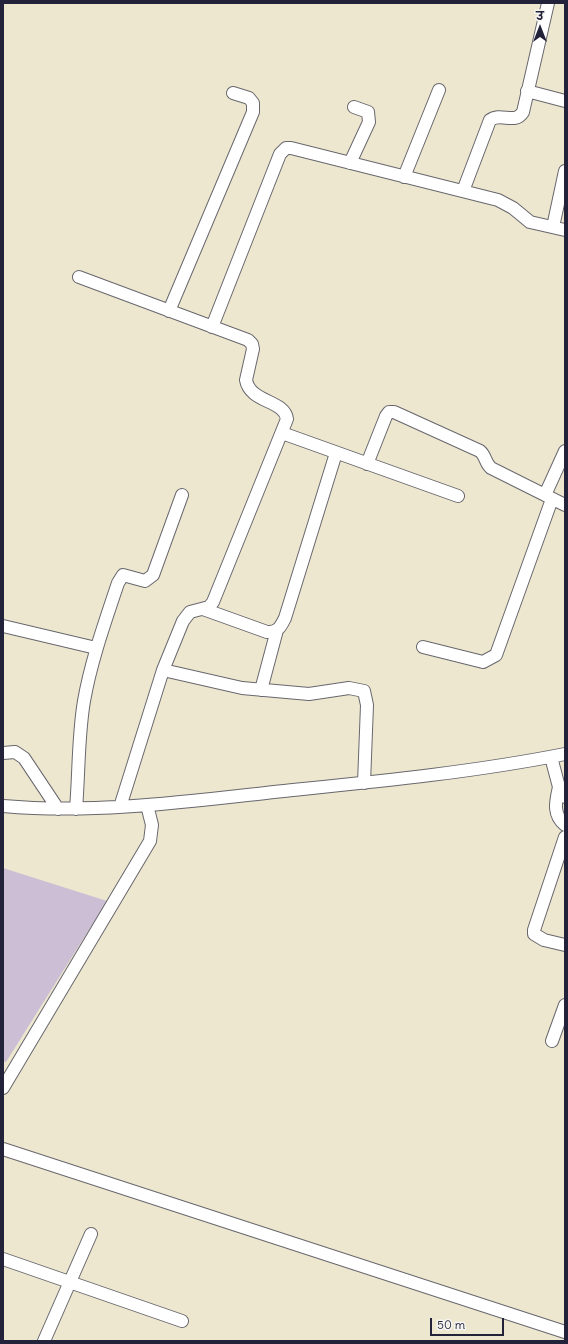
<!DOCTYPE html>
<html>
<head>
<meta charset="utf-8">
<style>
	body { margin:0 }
	#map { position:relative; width:568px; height:1344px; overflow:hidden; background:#ece7ce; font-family:Delius,"Playpen Sans Deva",sans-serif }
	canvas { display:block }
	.frame { position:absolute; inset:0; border:4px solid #22223b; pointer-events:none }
	.north { position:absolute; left:520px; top:8px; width:40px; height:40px; -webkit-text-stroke:3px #f6f6f2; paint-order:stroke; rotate:0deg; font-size:11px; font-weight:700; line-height:16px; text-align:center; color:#22223b }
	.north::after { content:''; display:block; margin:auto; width:14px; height:18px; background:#22223b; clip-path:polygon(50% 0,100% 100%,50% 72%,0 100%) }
	.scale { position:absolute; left:430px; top:1318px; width:74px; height:18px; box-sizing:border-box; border:2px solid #22223b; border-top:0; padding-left:5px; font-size:12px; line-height:14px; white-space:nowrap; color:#22223b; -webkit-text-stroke:3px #f6f6f2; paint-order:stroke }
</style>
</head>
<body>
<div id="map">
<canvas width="568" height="1344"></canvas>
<div class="frame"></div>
<div class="north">उ</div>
<div class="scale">50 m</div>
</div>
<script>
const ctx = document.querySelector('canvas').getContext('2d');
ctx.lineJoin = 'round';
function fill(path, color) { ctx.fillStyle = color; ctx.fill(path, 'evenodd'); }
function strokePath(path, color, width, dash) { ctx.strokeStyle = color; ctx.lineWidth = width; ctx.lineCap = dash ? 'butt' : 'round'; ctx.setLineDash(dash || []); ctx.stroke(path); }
const industrial = new Path2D(`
	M3,868L107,901L6,1062L3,1061Z`);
const minor = new Path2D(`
	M527,91L565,101
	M350,163L369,122L368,112L354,107
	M404,177L439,90
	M463,191L490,120C501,112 515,125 523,112L548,3
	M553,227L565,171
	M79,277L248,340L252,344L253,349L246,380C250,403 285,400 287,419L213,602L209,607L190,612L183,621L163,670L120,807
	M169,311L253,112V103L249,98L233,93
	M212,327L280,154L286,148H291L498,200L513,208L530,222L565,230
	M282,433L458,496
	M367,464L386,416L389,412H394L480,451C486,456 485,463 491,468L565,505
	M545,495L565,451
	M203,609L267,632C278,633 281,626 285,618L336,453
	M3,626L96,648
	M423,647L483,662L496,655L552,499
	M163,670L242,688L309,694L349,688L364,691L367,705L364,783
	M261,690L277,630
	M3,753L15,752L24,758L58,809
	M551,757L559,787L565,797
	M559,787C556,801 552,814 565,825
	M3,806C94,814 184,802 274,792C372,782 469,773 565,754
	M76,809C79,773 78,736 84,701C91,661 105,622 118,583L123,575L145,581L153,575L182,495
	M565,837L534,930V934L544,940L565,945
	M552,1041L565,1005
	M3,1088L150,841L152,825L147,805
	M3,1149L565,1332
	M3,1259L182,1321
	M44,1341L91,1234`);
fill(industrial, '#ccbed4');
strokePath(minor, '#69676e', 14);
strokePath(minor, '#fff', 12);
</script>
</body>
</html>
